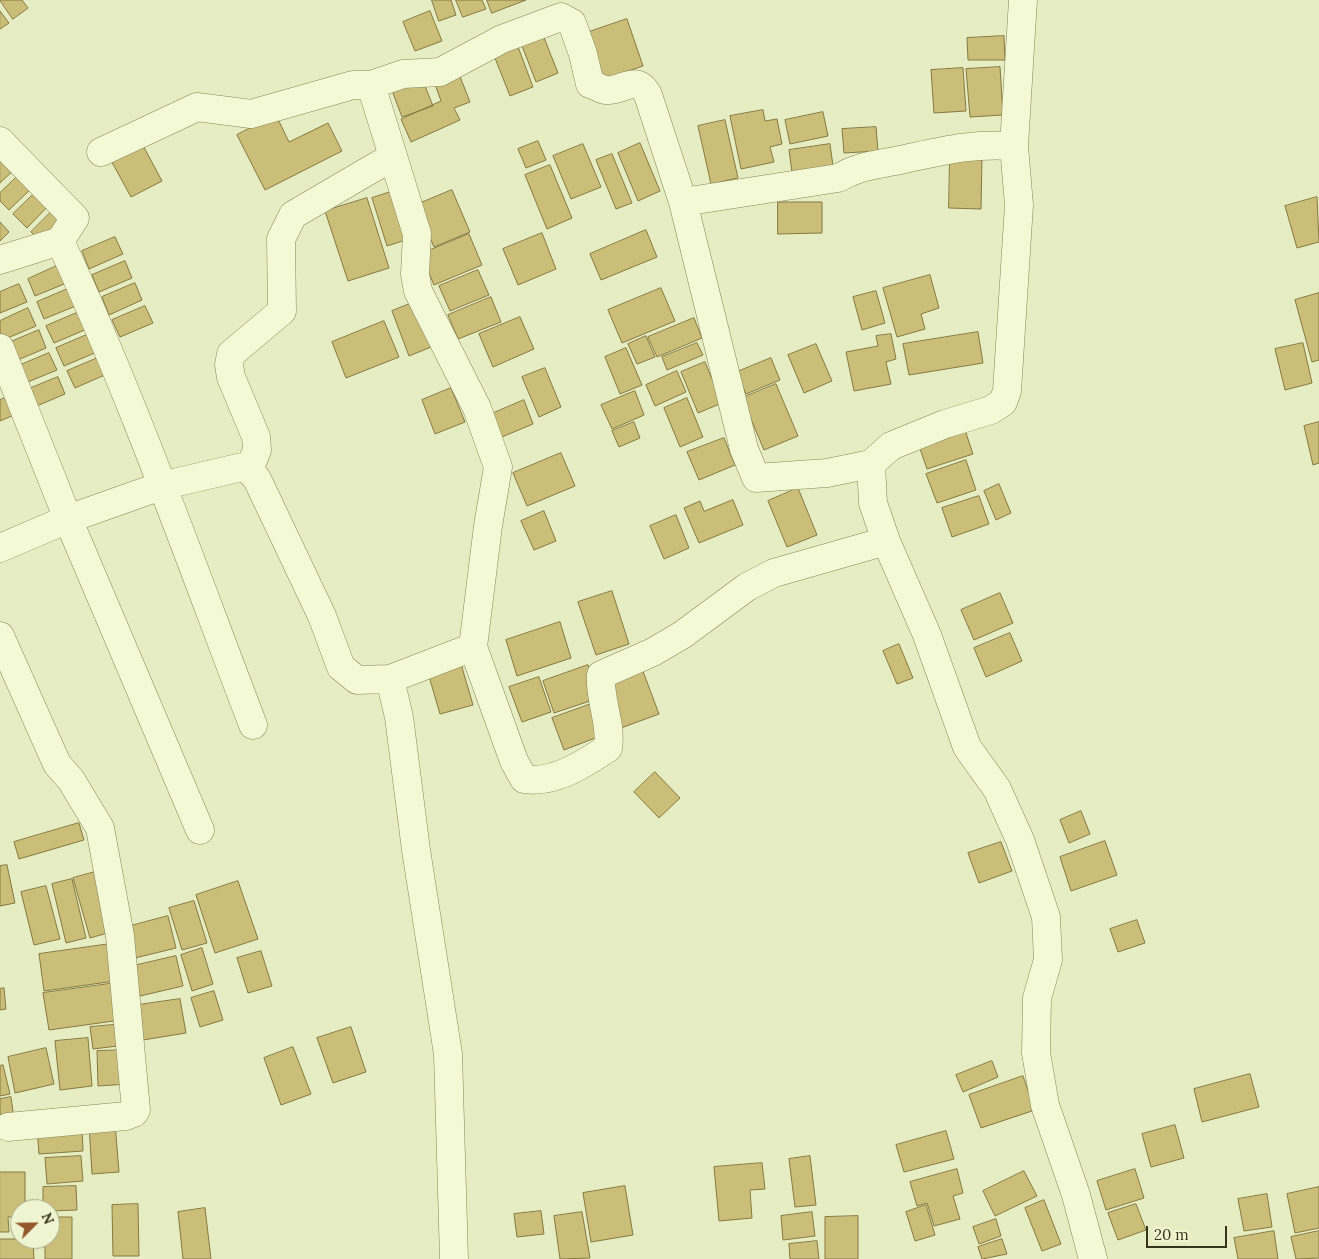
<!DOCTYPE html>
<html>
<head>
<meta charset="utf-8">
<style>
	body { margin:0 }
	#map { position:relative; width:1319px; height:1259px; overflow:hidden; background:#e7edc2; font-family:Lora,serif }
	canvas { display:block }
	.north { position:absolute; left:10px; top:1199px; width:50px; height:50px; box-sizing:border-box; background:#f0f5d1; border:1px solid #a6a889; border-radius:50%; rotate:67deg; font-size:14px; font-weight:700; line-height:20px; text-align:center; color:#36341d }
	.north::after { content:''; display:block; margin:auto; width:18px; height:22px; background:#94572a; clip-path:polygon(50% 0,100% 100%,50% 72%,0 100%) }
	.scale { position:absolute; left:1146px; top:1226px; width:81px; height:22px; box-sizing:border-box; border:2px solid #36341d; border-top:0; padding-left:6px; font-size:15px; line-height:18px; white-space:nowrap; color:#36341d; -webkit-text-stroke:4px #f0f5d1; paint-order:stroke }
</style>
</head>
<body>
<div id="map">
<canvas width="1319" height="1259"></canvas>
<div class="north">N</div>
<div class="scale">20 m</div>
</div>
<script>
const ctx = document.querySelector('canvas').getContext('2d');
ctx.lineJoin = 'round';
function fill(path, color) { ctx.fillStyle = color; ctx.fill(path, 'evenodd'); }
function strokePath(path, color, width, dash) { ctx.strokeStyle = color; ctx.lineWidth = width; ctx.lineCap = dash ? 'butt' : 'round'; ctx.setLineDash(dash || []); ctx.stroke(path); }
const building = new Path2D(`
	M0,0H22L28,8L13,19Z
	M432,0H451L456,15L439,21Z
	M456,0H482L486,9L463,17Z
	M487,0H526L492,13Z
	M0,11L9,23L0,29Z
	M430,11L442,41L415,51L403,22Z
	M627,19L643,66L602,80L586,33Z
	M541,30L558,73L536,82L519,38Z
	M1004,36L1005,60H968L967,38Z
	M517,44L533,87L510,96L493,53Z
	M1000,67L1003,115L970,117L966,69Z
	M963,68L966,111L934,113L931,70Z
	M459,74L470,102L454,108L460,120L411,142L401,119L441,101L435,84Z
	M421,76L433,106L402,117L391,88Z
	M763,110L765,121L777,119L782,144L770,147L774,162L741,169L730,116Z
	M823,112L828,136L790,144L785,120Z
	M276,115L289,142L328,123L342,151L265,190L237,135Z
	M725,120L738,178L711,184L698,126Z
	M876,127L878,151L844,153L842,129Z
	M139,138L162,181L131,197L108,155Z
	M538,141L546,160L526,168L518,149Z
	M640,143L660,191L638,201L618,153Z
	M583,144L601,187L571,199L553,156Z
	M830,144L834,173L793,179L789,150Z
	M612,154L632,203L616,209L596,160Z
	M950,156L982,157L981,209L949,208Z
	M0,157L18,166L0,183Z
	M550,165L572,218L547,229L525,175Z
	M22,172L35,185L9,210L0,201V193Z
	M39,189L52,202L27,228L13,214Z
	M400,189L415,237L387,246L372,198Z
	M452,190L470,232L434,247L416,205Z
	M1317,197L1319,242L1297,248L1285,206Z
	M367,198L389,268L348,281L325,211Z
	M778,202H822V233L778,234Z
	M57,206L70,220L45,245L31,232Z
	M0,222L9,232L0,241Z
	M646,230L657,257L601,280L590,254Z
	M542,233L556,269L518,285L503,249Z
	M469,234L482,265L434,285L421,254Z
	M115,237L123,254L89,269L82,251Z
	M125,261L132,278L99,292L92,275Z
	M61,264L69,282L35,296L28,279Z
	M478,270L489,295L450,311L439,286Z
	M930,275L939,308L921,314L925,329L897,337L883,288Z
	M135,283L142,300L109,315L102,297Z
	M19,284L27,302L0,313V292Z
	M70,288L78,305L44,319L37,302Z
	M661,288L675,321L622,343L608,310Z
	M876,291L885,323L862,330L853,297Z
	M1319,293V360L1312,362L1295,300Z
	M491,297L501,322L458,339L448,315Z
	M420,300L436,345L409,356L392,311Z
	M145,306L153,323L120,337L112,320Z
	M28,308L36,326L3,340L0,333V321Z
	M79,312L87,329L54,343L46,326Z
	M520,317L534,349L493,367L479,334Z
	M694,318L702,338L657,357L648,337Z
	M384,321L399,357L346,378L332,342Z
	M39,330L46,348L13,362L6,344Z
	M978,332L983,363L909,375L903,344Z
	M89,334L97,352L64,366L56,348Z
	M891,334L896,359L886,362L891,384L854,391L846,352L878,346L876,336Z
	M646,336L655,357L637,364L628,344Z
	M697,343L703,355L667,370L662,357Z
	M1303,343L1312,383L1285,390L1275,349Z
	M816,344L832,381L804,393L788,355Z
	M626,348L642,385L620,394L605,357Z
	M49,353L57,370L23,384L16,367Z
	M100,357L107,374L75,388L67,371Z
	M771,358L780,380L746,394L737,372Z
	M705,362L722,403L698,413L681,372Z
	M545,368L561,407L539,417L522,377Z
	M677,371L686,392L655,406L646,385Z
	M58,377L65,394L32,408L24,391Z
	M776,384L798,436L764,450L742,398Z
	M451,388L465,422L435,434L422,400Z
	M635,391L644,415L612,429L601,405Z
	M14,394L21,412L0,421V400Z
	M687,398L703,437L680,447L664,408Z
	M524,400L533,424L497,439L487,416Z
	M634,422L640,438L619,447L612,431Z
	M1319,422V463L1313,465L1304,426Z
	M964,427L973,454L927,469L918,443Z
	M724,438L735,465L699,480L687,452Z
	M561,453L575,486L527,506L513,473Z
	M966,460L976,490L937,503L926,474Z
	M999,484L1011,513L996,520L984,491Z
	M798,488L817,535L787,547L768,501Z
	M979,496L989,524L952,537L942,508Z
	M733,500L743,525L699,543L684,508L700,501L704,511Z
	M544,511L556,541L534,550L521,521Z
	M676,515L689,548L664,559L650,526Z
	M612,591L629,644L596,655L578,602Z
	M1000,593L1013,623L974,640L961,610Z
	M560,622L571,658L517,676L506,640Z
	M1010,633L1022,661L986,677L974,648Z
	M899,644L913,678L897,684L883,651Z
	M459,657L473,705L440,714L426,666Z
	M588,665L599,698L554,713L543,681Z
	M641,666L659,714L621,728L603,680Z
	M539,677L551,712L522,722L509,687Z
	M591,704L603,735L564,750L552,718Z
	M655,772L680,798L659,818L634,792Z
	M1081,811L1090,834L1069,843L1060,820Z
	M79,823L84,840L19,859L14,842Z
	M1105,841L1117,875L1071,891L1060,857Z
	M1001,842L1012,871L979,883L968,853Z
	M7,865L15,903L0,906V866Z
	M95,872L111,932L90,938L73,878Z
	M72,879L86,938L66,943L52,884Z
	M238,881L258,939L215,953L196,895Z
	M46,886L60,939L34,945L21,892Z
	M194,901L207,943L182,950L169,908Z
	M168,916L176,948L131,959L123,928Z
	M1137,920L1145,943L1118,952L1110,929Z
	M110,944L115,981L44,991L39,954Z
	M202,948L213,984L192,991L181,955Z
	M261,951L272,986L248,993L237,958Z
	M176,956L183,986L140,996L133,966Z
	M116,983L121,1020L49,1030L43,993Z
	M4,988L6,1009L0,1010V989Z
	M214,991L223,1020L200,1027L191,998Z
	M180,999L186,1033L143,1040L138,1005Z
	M124,1024L126,1045L93,1049L90,1027Z
	M351,1027L366,1072L333,1083L317,1038Z
	M88,1038L92,1086L60,1090L55,1041Z
	M293,1047L311,1094L281,1105L264,1058Z
	M46,1048L54,1084L15,1093L8,1057Z
	M127,1050L128,1084L98,1086L97,1051Z
	M992,1061L998,1077L963,1092L956,1075Z
	M3,1065L10,1094L0,1096V1066Z
	M1250,1074L1259,1107L1202,1122L1194,1089Z
	M1023,1076L1035,1110L981,1128L969,1095Z
	M11,1097L14,1120L0,1122V1099Z
	M115,1123L119,1172L92,1174L89,1125Z
	M1175,1125L1184,1158L1151,1167L1142,1134Z
	M82,1126L83,1151L39,1154L37,1129Z
	M946,1131L954,1159L904,1172L896,1145Z
	M81,1156L83,1181L47,1184L45,1158Z
	M810,1156L816,1205L795,1207L789,1159Z
	M762,1163L765,1189L750,1190L752,1218L719,1221L714,1167Z
	M957,1169L963,1193L953,1196L960,1219L934,1226L927,1203L917,1206L910,1182Z
	M1135,1169L1144,1198L1106,1210L1097,1181Z
	M1024,1171L1037,1196L995,1216L983,1191Z
	M0,1172H25V1209H20V1217H8L9,1232H0Z
	M76,1186L77,1210L50,1211V1209H43V1187Z
	M625,1186L633,1235L591,1242L583,1193Z
	M1319,1187V1228L1295,1233L1287,1194Z
	M1267,1194L1272,1227L1244,1231L1238,1199Z
	M1044,1200L1061,1244L1042,1251L1025,1208Z
	M138,1204L139,1256H113L112,1205Z
	M1136,1204L1146,1230L1118,1240L1108,1213Z
	M926,1205L935,1235L915,1241L906,1212Z
	M205,1208L211,1259H183L178,1212Z
	M541,1211L544,1234L517,1237L514,1214Z
	M582,1212L590,1258L560,1259L554,1216Z
	M812,1212L815,1236L783,1240L781,1216Z
	M858,1216V1259H825V1217Z
	M50,1217H72V1259H45V1239H50Z
	M996,1219L1001,1236L979,1244L973,1227Z
	M1274,1231L1278,1259H1238L1234,1238Z
	M1319,1231V1258L1296,1259L1291,1237Z
	M0,1239H33L34,1259H0Z
	M1002,1239L1007,1254L982,1259L978,1247Z
	M817,1241L819,1259H790L789,1244Z`);
const minor = new Path2D(`
	M1023,0L1014,146L1019,205L1007,391L1003,402L991,410L945,424L891,446L871,464L873,503L886,541L927,635L967,747L997,789L1020,840L1046,917L1048,960L1037,998L1036,1053L1045,1105L1076,1195L1093,1259
	M371,85L417,234L415,274L418,291L477,408L498,467L488,526L473,647L514,761L524,779C554,784 584,764 608,748C612,723 599,700 601,675L653,652L682,635L747,587L774,573L886,541
	M0,141L75,218L60,241
	M101,152L197,107L251,114L353,85H371L403,74L440,72L502,39L561,17L572,23L583,54L590,84C595,85 600,89 605,90C622,93 636,72 648,95L683,202L744,449L756,478L827,473L871,464
	M683,202L838,178C861,165 876,165 900,160C942,151 970,143 1014,146
	M0,260L60,241C133,398 191,563 253,725
	M0,348L68,519L200,830
	M249,470L257,450L256,437L231,377L229,365L231,354L282,311L281,239L293,215L392,157
	M0,548L68,519L161,486L242,467L249,470L257,479L322,616L341,667L357,680L390,679L473,647
	M0,636L57,764L71,780L100,828L120,936L136,1110L134,1113L126,1116L8,1127
	M390,679L399,717L416,850L448,1054L454,1259`);
fill(building, '#cbbe78');
strokePath(building, '#857940', 1);
strokePath(minor, '#868559', 29);
strokePath(minor, '#f3f8d5', 28);
</script>
</body>
</html>
